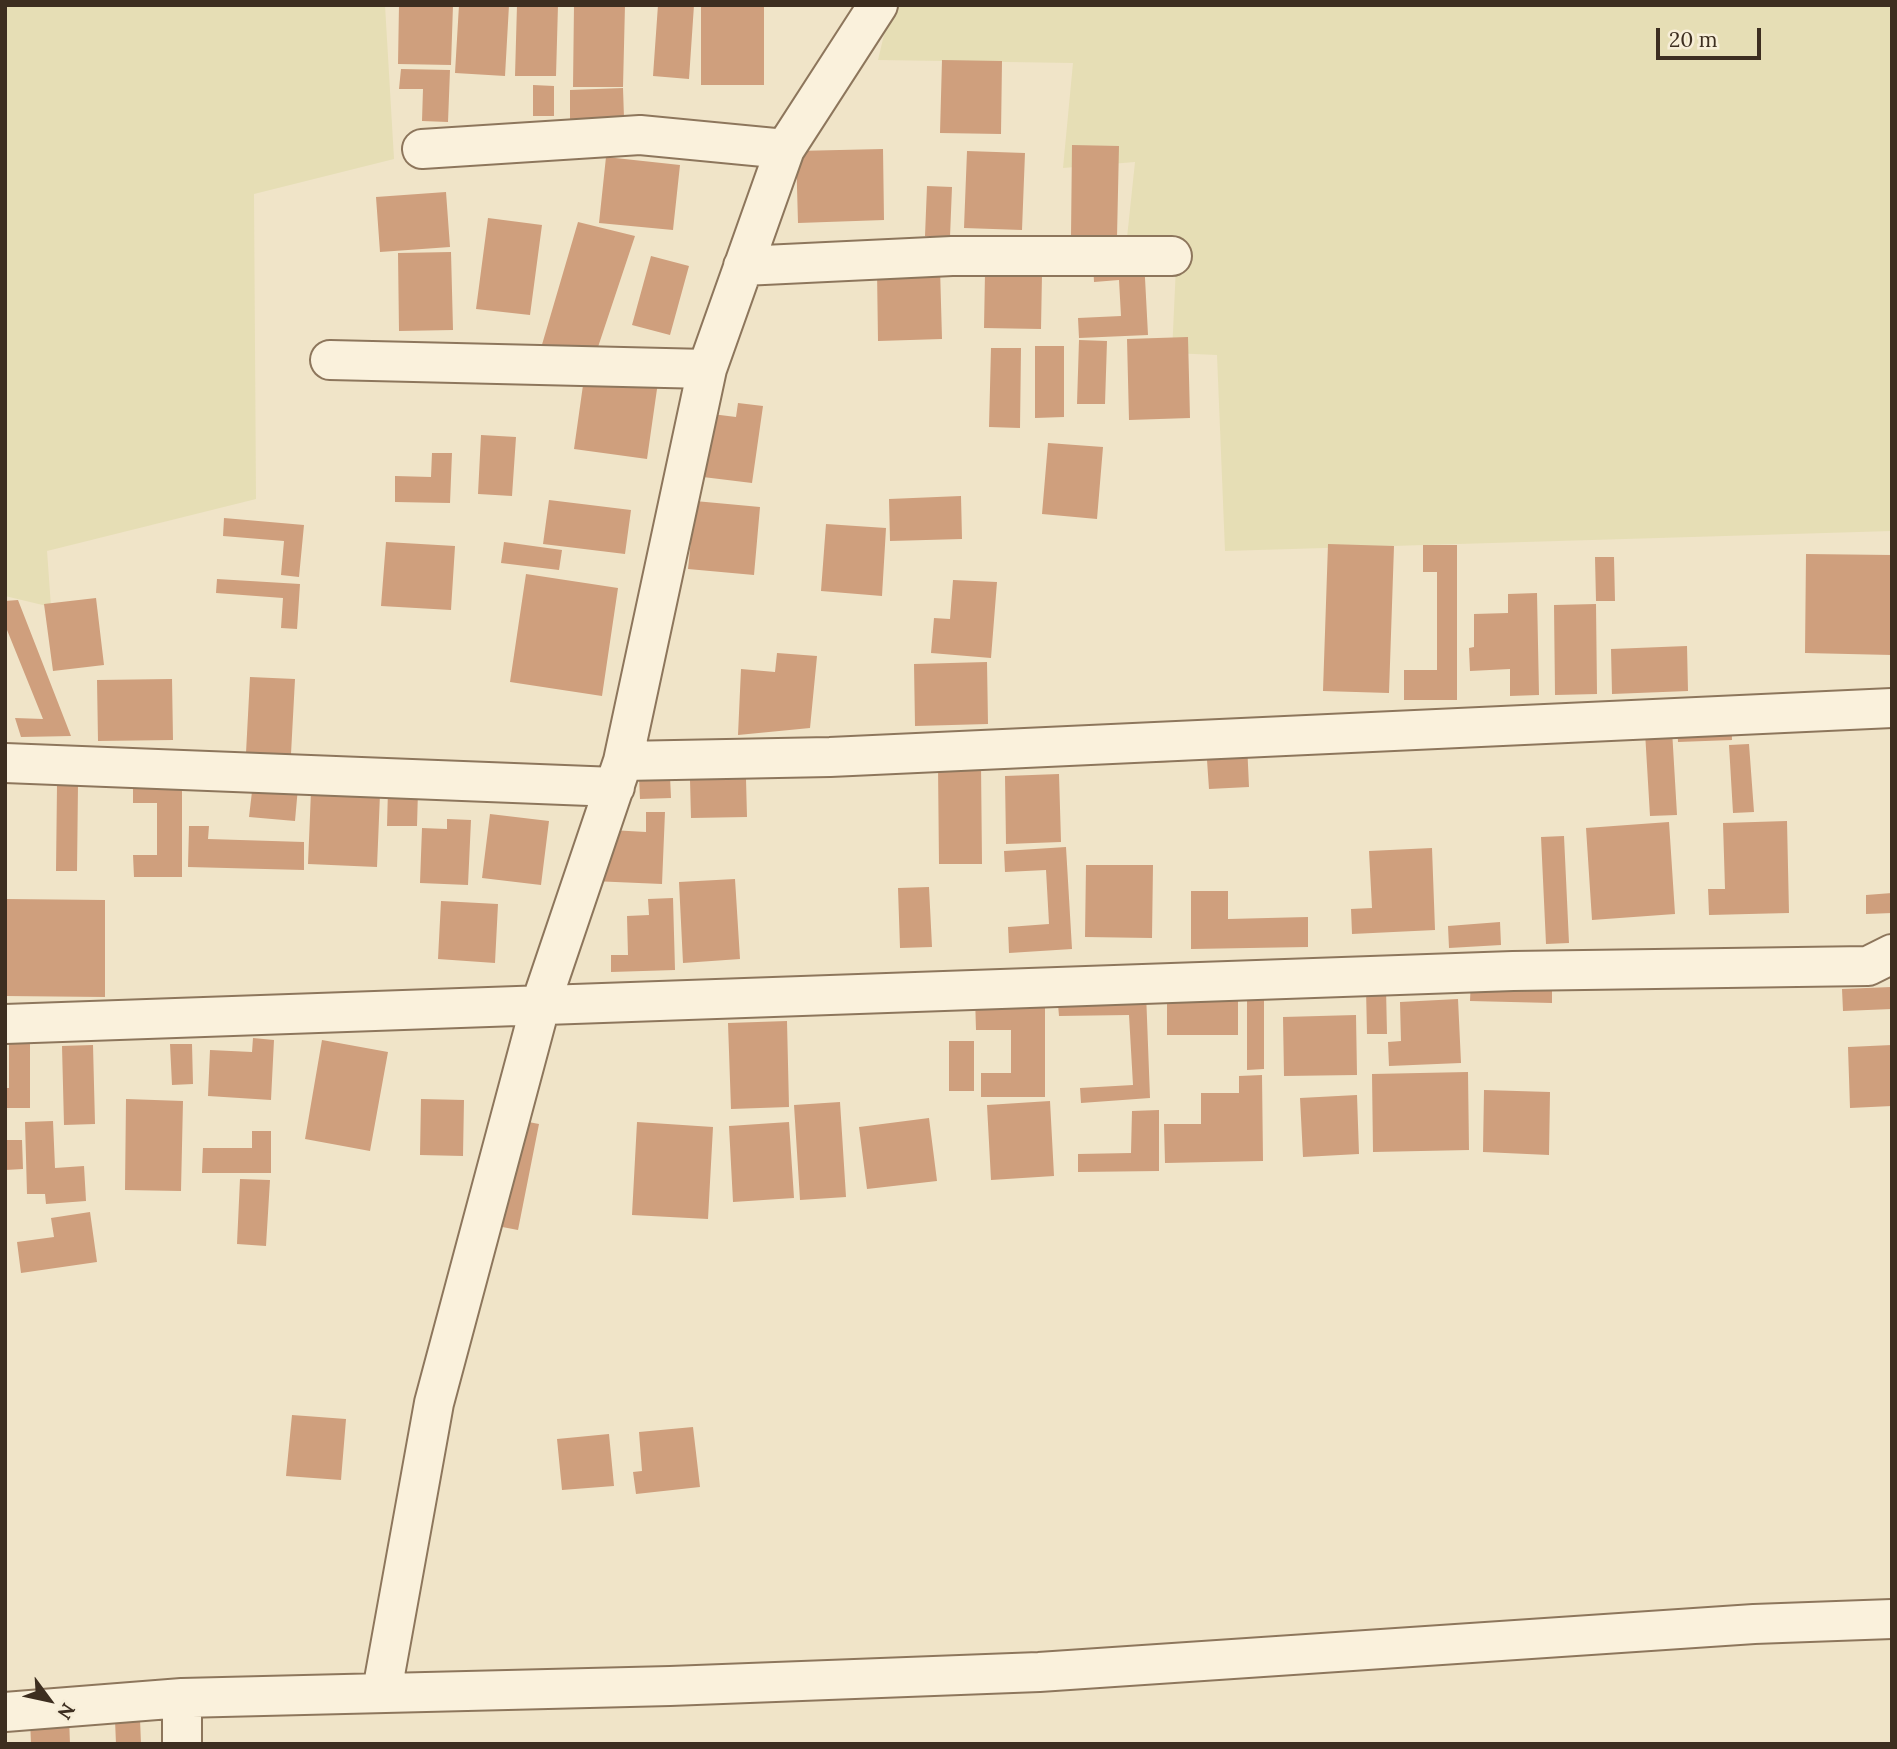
<!DOCTYPE html>
<html>
<head>
<meta charset="utf-8">
<style>
	body { margin:0 }
	#map { position:relative; width:1897px; height:1749px; overflow:hidden; background:#f0e4c8; font-family:Lora,serif }
	canvas { display:block }
	.frame { position:absolute; inset:0; border:7px solid #3d2e20; pointer-events:none }
	.north { position:absolute; left:14px; top:1665px; width:70px; height:70px; -webkit-text-stroke:5px #f7eed8; paint-order:stroke; rotate:123deg; font-size:19px; font-weight:700; line-height:28px; text-align:center; color:#3d2e20 }
	.north::after { content:''; display:block; margin:auto; width:24px; height:32px; background:#3d2e20; clip-path:polygon(50% 0,100% 100%,50% 72%,0 100%) }
	.scale { position:absolute; left:1656px; top:28px; width:105px; height:32px; box-sizing:border-box; border:4px solid #3d2e20; border-top:0; padding-left:9px; font-size:21px; line-height:24px; white-space:nowrap; color:#3d2e20; -webkit-text-stroke:5px #f7eed8; paint-order:stroke }
</style>
</head>
<body>
<div id="map">
<canvas width="1897" height="1749"></canvas>
<div class="frame"></div>
<div class="north">N</div>
<div class="scale">20 m</div>
</div>
<script>
const ctx = document.querySelector('canvas').getContext('2d');
ctx.lineJoin = 'round';
function fill(path, color) { ctx.fillStyle = color; ctx.fill(path, 'evenodd'); }
function strokePath(path, color, width, dash) { ctx.strokeStyle = color; ctx.lineWidth = width; ctx.lineCap = dash ? 'butt' : 'round'; ctx.setLineDash(dash || []); ctx.stroke(path); }
const farmland = new Path2D(`
	M5,5H385L394,159L254,194L256,499L47,551L51,607L5,596Z
	M891,5H1892V531L1225,551L1217,355L1172,353L1176,266H1124L1135,162L1063,168L1073,63L878,60Z`);
const building = new Path2D(`
	M399,5H453L451,65L398,64Z
	M459,5H509L505,76L455,73Z
	M517,5H558L556,76H515Z
	M574,5H625L623,87H573Z
	M658,5H694L689,79L653,76Z
	M701,5H764V85H701Z
	M942,60L1002,61L1001,134L940,133Z
	M401,69L450,70L448,122L422,121L423,89H399Z
	M533,85L554,86V116H533Z
	M623,88L624,118L570,119V90Z
	M1072,145L1119,146L1117,237L1071,236Z
	M883,149L884,220L798,223L796,151Z
	M967,151L1025,153L1022,230L964,228Z
	M606,157L680,165L673,230L599,223Z
	M927,186L952,187L950,237L925,236Z
	M446,192L450,247L380,252L376,197Z
	M488,218L542,225L530,315L476,309Z
	M578,222L635,236L597,350L541,348Z
	M451,252L453,330L399,331L398,253Z
	M651,256L689,266L670,335L632,325Z
	M1144,259L1148,335L1079,338L1078,318L1121,316L1119,280L1094,282L1093,262Z
	M940,268L942,339L878,341L877,270Z
	M985,273L1042,274L1041,329L984,328Z
	M1188,337L1190,418L1129,420L1127,339Z
	M1079,340L1107,341L1105,404H1077Z
	M1035,346H1064V417L1035,418Z
	M991,348H1021L1020,428L989,427Z
	M585,371L658,382L647,459L574,449Z
	M738,403L763,406L752,483L703,477L712,414L736,417Z
	M481,435L516,437L512,496L478,494Z
	M1048,443L1103,447L1097,519L1042,514Z
	M432,453H452L450,503L395,502V476L431,477Z
	M961,496L962,539L890,541L889,499Z
	M549,500L631,510L625,554L543,544Z
	M695,501L760,507L754,575L688,569Z
	M224,518L304,525L299,577L281,575L284,541L223,536Z
	M826,524L886,528L882,596L821,591Z
	M386,542L455,546L451,610L381,606Z
	M504,542L562,550L559,570L501,563Z
	M1328,544L1394,546L1389,693L1323,691Z
	M1423,545H1457V700H1404V670H1437V572H1423Z
	M1806,554L1892,555V655L1805,653Z
	M1595,557H1614L1615,601H1596Z
	M526,574L618,588L602,696L510,682Z
	M217,579L300,584L297,629L281,628L283,598L216,593Z
	M953,580L997,582L991,658L931,653L934,618L950,619Z
	M1537,593L1539,695L1510,696V669L1470,671L1469,648L1474,647V614L1508,613V594Z
	M96,598L104,665L53,671L44,604Z
	M18,600L71,736L21,737L15,718L43,719L5,625V601Z
	M1596,604L1597,694L1555,695L1554,605Z
	M1687,646L1688,691L1612,694L1611,649Z
	M777,653L817,656L810,728L738,735L741,669L775,672Z
	M987,662L988,724L915,726L914,664Z
	M250,677L295,679L291,754L246,753Z
	M172,679L173,740L98,741L97,680Z
	M1731,717L1732,740L1678,742L1677,719Z
	M1672,730L1677,815L1650,816L1645,732Z
	M1247,743L1249,787L1209,789L1207,760L1152,763L1151,748Z
	M1749,744L1754,812L1733,813L1729,745Z
	M981,764L982,864H939L938,765Z
	M1059,774L1061,842L1006,844L1005,776Z
	M670,776L671,798L640,799L639,777Z
	M746,779L747,817L691,818L690,780Z
	M182,781V877H134L133,855H157V803H133V782Z
	M253,783L298,787L295,821L249,817Z
	M57,785H78L77,871H56Z
	M388,790L418,791L417,826H387Z
	M311,791L380,794L377,867L308,864Z
	M646,812H665L662,884L592,881L593,860L610,861L611,830L646,832Z
	M490,814L549,821L541,885L482,878Z
	M447,819L471,820L468,885L420,883L422,828L447,829Z
	M1787,821L1789,913L1709,915L1708,889H1725L1723,823Z
	M1669,822L1675,914L1592,920L1586,828Z
	M189,826H209L208,839L304,842V870L188,867Z
	M1564,836L1569,943L1546,944L1541,837Z
	M1066,847L1072,949L1009,953L1008,927L1049,924L1046,870L1005,872L1004,851Z
	M1432,848L1435,930L1352,934L1351,909L1372,908L1369,851Z
	M1086,865H1153L1152,938L1085,937Z
	M735,879L740,959L683,963L679,882Z
	M929,887L932,947L900,948L898,888Z
	M1191,891H1228V919L1308,917V947L1191,949Z
	M1892,893V913L1866,914V895Z
	M673,898L675,970L611,972V955H628L627,916L649,915L648,899Z
	M6,899L105,900V997L5,996Z
	M441,901L498,904L495,963L438,959Z
	M1500,922L1501,945L1449,948L1448,926Z
	M1471,978L1552,979V1003L1470,1001Z
	M1891,987L1892,1009L1843,1011L1842,989Z
	M1386,988L1387,1034H1367L1366,989Z
	M1146,992L1150,1098L1081,1103L1080,1088L1133,1085L1129,1015L1059,1016L1057,993Z
	M1167,992H1238V1035H1167Z
	M1045,996V1097H981V1073H1011V1030H976L975,997Z
	M1264,996V1069L1247,1070V997Z
	M1458,999L1461,1063L1389,1066L1388,1042L1401,1041L1400,1002Z
	M1356,1015L1357,1075L1284,1076L1283,1017Z
	M787,1021L789,1107L731,1109L728,1023Z
	M253,1038L274,1040L271,1100L208,1096L210,1050L252,1052Z
	M322,1040L388,1052L370,1151L305,1139Z
	M9,1041H30V1108H5V1088H9Z
	M949,1041H974V1091H949Z
	M170,1044H192L193,1084L172,1085Z
	M93,1045L95,1124L64,1125L62,1046Z
	M1892,1045V1106L1850,1108L1848,1047Z
	M1468,1072L1469,1150L1373,1152L1372,1074Z
	M1262,1075L1263,1161L1165,1163L1164,1124H1201V1093H1239V1076Z
	M1484,1090L1550,1092L1549,1155L1483,1152Z
	M1357,1095L1359,1154L1303,1157L1300,1098Z
	M126,1099L183,1101L181,1191L125,1190Z
	M421,1099L464,1100L463,1156L420,1155Z
	M1050,1101L1054,1176L991,1180L987,1105Z
	M840,1102L846,1197L800,1200L794,1105Z
	M1159,1110V1171L1078,1172V1154L1131,1153L1132,1111Z
	M929,1118L937,1181L867,1189L859,1127Z
	M518,1120L539,1124L518,1230L497,1226Z
	M53,1121L55,1168L84,1166L86,1201L46,1204L45,1194H27L25,1122Z
	M637,1122L713,1127L708,1219L632,1215Z
	M789,1122L794,1198L733,1202L729,1126Z
	M252,1131H271V1173H202L203,1148H252Z
	M5,1140H22L23,1169L5,1170Z
	M240,1179L270,1180L266,1246L237,1244Z
	M90,1212L97,1262L21,1273L17,1242L54,1237L51,1218Z
	M292,1415L346,1419L341,1480L286,1476Z
	M693,1427L700,1487L636,1494L633,1472L642,1471L639,1432Z
	M609,1434L614,1486L562,1490L557,1439Z
	M69,1717L70,1744H31L30,1719Z
	M140,1719L141,1744H116L115,1720Z`);
const minor = new Path2D(`
	M422,149L640,135L785,149
	M743,266L952,256H1172
	M330,360L707,369
	M623,761L830,757L1892,708
	M5,763L615,787
	M5,1024L1513,971L1868,966L1892,954
	M382,1691L434,1403L541,1003L623,761L707,369L785,149L878,5
	M5,1712L182,1698L670,1686L1039,1672L1754,1624L1892,1619
	M182,1744V1698`);
fill(farmland, '#e6deb5');
fill(building, '#cf9f7d');
strokePath(minor, '#8d765c', 42);
strokePath(minor, '#faf1dc', 38);
</script>
</body>
</html>
